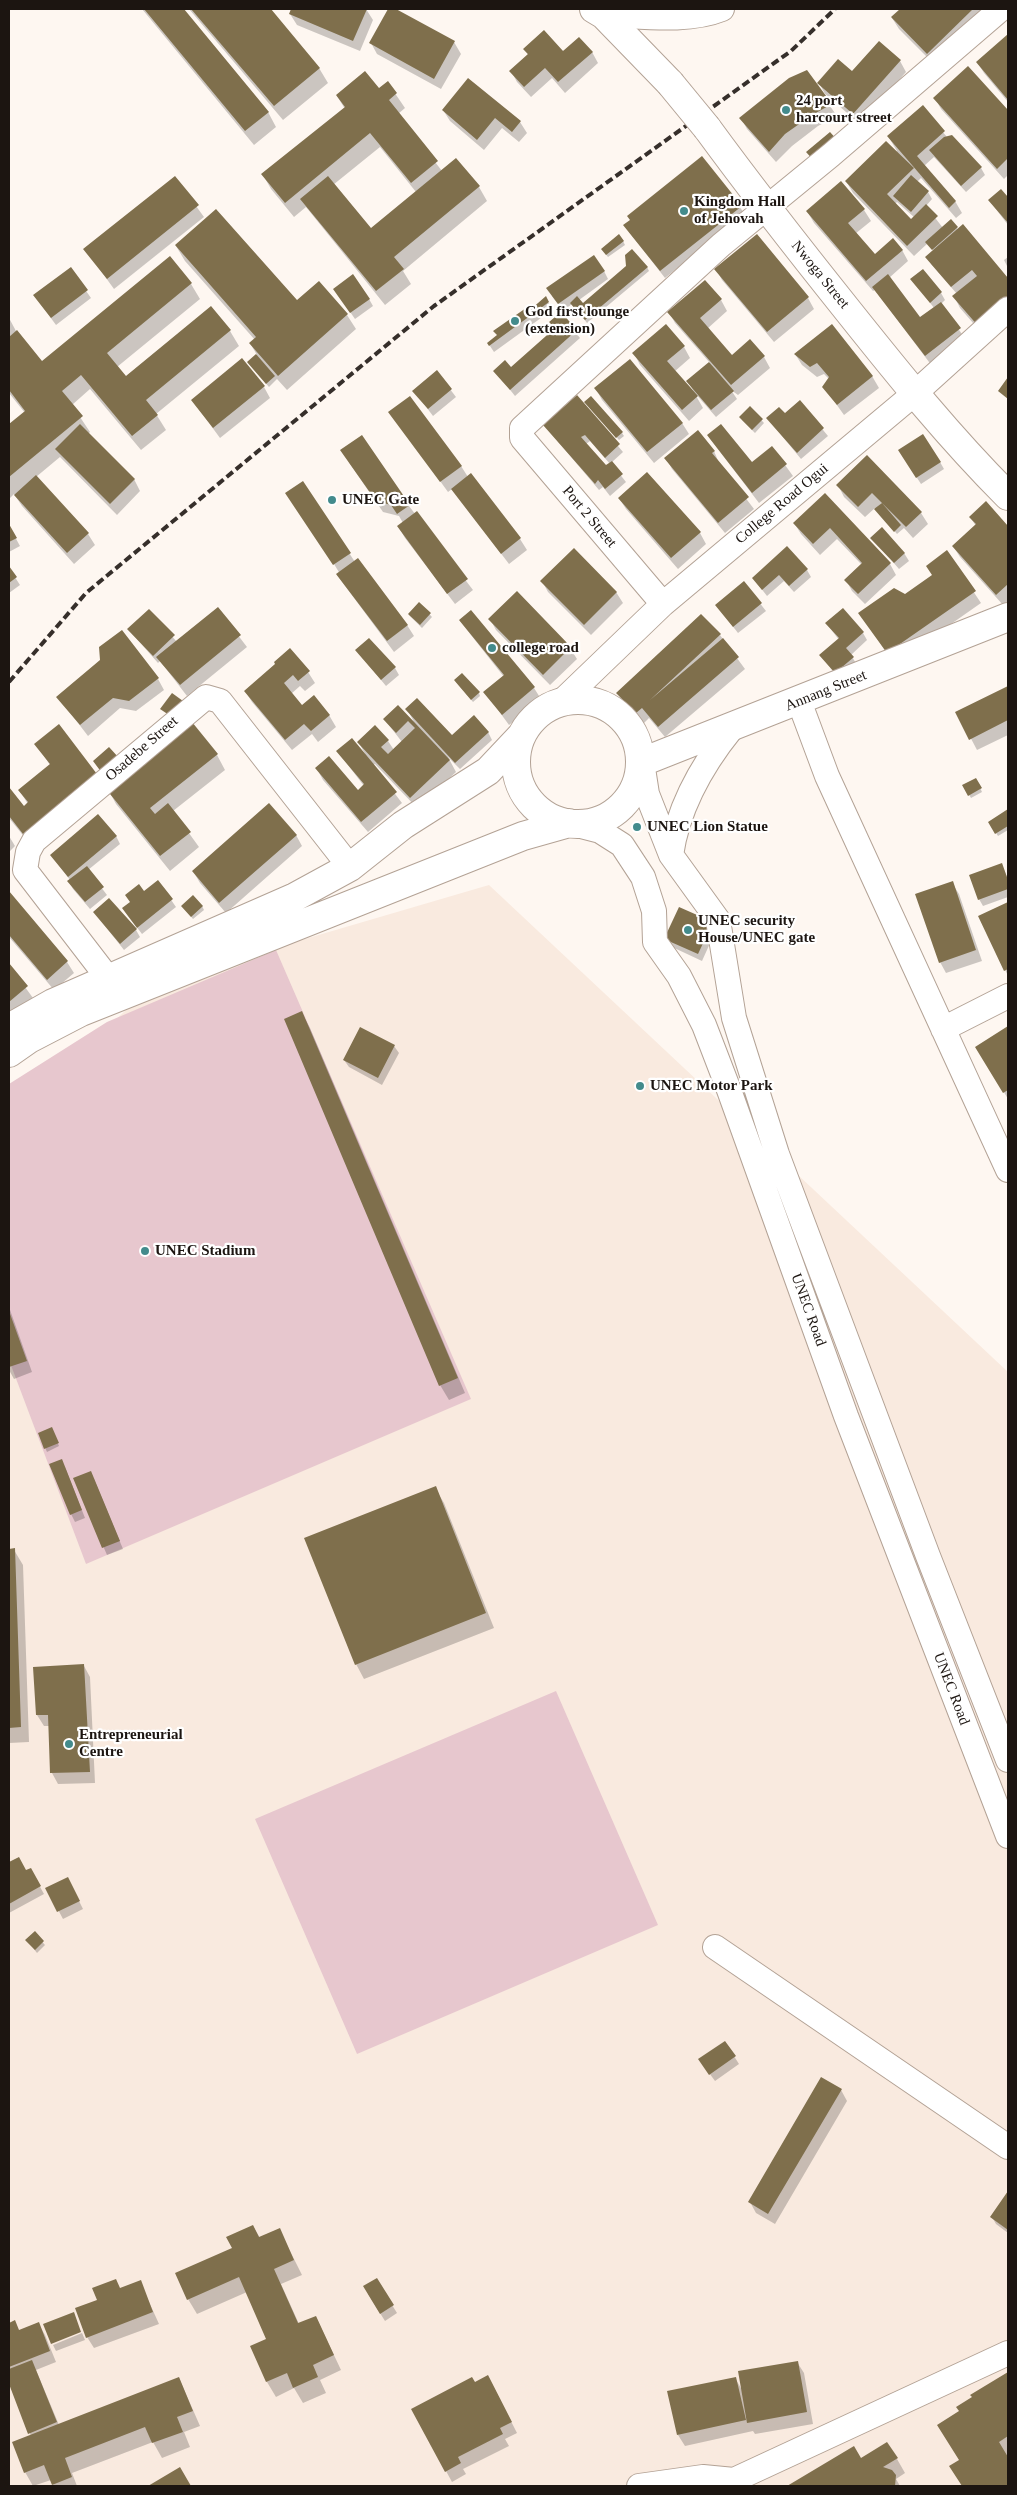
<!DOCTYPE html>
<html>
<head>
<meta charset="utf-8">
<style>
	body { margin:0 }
	#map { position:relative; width:1017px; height:2495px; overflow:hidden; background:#fef7f1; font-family:Georgia,serif }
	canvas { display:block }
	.frame { position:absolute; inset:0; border:10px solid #1c1511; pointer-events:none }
</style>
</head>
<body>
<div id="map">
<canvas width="1017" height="2495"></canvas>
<div class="frame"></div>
</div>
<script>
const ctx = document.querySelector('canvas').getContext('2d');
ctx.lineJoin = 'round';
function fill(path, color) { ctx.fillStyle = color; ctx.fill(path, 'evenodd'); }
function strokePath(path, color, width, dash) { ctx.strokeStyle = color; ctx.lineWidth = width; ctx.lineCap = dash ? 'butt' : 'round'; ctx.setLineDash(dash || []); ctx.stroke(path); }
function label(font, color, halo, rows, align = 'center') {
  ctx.font = font + ' Georgia,serif'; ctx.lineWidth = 4.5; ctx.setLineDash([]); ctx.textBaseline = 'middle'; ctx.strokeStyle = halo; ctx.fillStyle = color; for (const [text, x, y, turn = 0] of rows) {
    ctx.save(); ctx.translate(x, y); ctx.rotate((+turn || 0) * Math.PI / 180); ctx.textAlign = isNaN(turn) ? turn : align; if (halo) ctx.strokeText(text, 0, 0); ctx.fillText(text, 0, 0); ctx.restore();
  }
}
const built = new Path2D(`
	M489,885L1008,1372V2486H9V1119L155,983Z`);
const green = new Path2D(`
	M276,950L471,1399L86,1564L9,1360V1084L107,1022Z
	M556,1691L658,1925L357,2054L255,1819Z`);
const shadow = new Path2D(`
	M142,9H182L268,112L276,127L254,145Z
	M189,9H269L319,68L328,83L283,120Z
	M292,9H366L373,20L360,51L297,25L290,14Z
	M389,9H393L454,42L461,54L441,89L377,54L371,43Z
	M901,9L918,10L991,9L934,64L899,29L892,18Z
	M1008,36V102L984,73L977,62Z
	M524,49L592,52L598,63L565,93L552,78L531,97L517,82L511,71L528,55Z
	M900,61L906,72L860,124L825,94L819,83Z
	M968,68L1008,112V175L1004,179L941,109L935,98Z
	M806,72L837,116L818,126L792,146L776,162L747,129L741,118Z
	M469,80L520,122L527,133L519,142L502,128L484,150L450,121L443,110Z
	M388,83L405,108L398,114L442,171L479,187L487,201L403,271L411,284L385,305L306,207L294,217L271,189L263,175L345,109L337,96L379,90ZM380,147L416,192L371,230L333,185Z
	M922,107L947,137L981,168L985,175L966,192L934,157L924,166L955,201L962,213L956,218L921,178L917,182L928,192L932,199L926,206L943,228H957L958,230L963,226L1008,279V319L986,338L960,308L954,296L957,294L931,264L927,257L934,251L928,243L914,256L853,193L846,181L897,151L888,136ZM897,202L915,218L911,221L895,204Z
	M701,158L745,214L665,278L629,232Z
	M175,177L204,217L114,289L85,249Z
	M1001,191L1008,199V225L989,200Z
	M864,210L871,221L855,234L874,256L902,250L908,261L889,278L920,319L934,308L912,279L922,270L941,293L945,300L941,304L966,340L932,366L875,290L873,291L814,223L807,211Z
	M623,241L625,245L608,257L604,252Z
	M176,246L297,301L319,282L347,315L356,329L287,390L277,379L269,387L248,363L257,355L250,343L255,340L185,261Z
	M1008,257V268L1004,260Z
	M170,258L191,284L200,299L117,367L125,377L211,307L230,331L239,346L156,414L166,430L141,450L90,389L72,405L90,432L88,434L134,479L140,491L117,515L60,457L36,477L88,534L95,545L74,564L22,506L14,494L9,499V426L25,413L9,393V318L16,331L42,363Z
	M647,267L649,271L587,323L572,304L563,311L552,296L604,271L608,279L579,300L583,305Z
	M70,268L91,298L56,325L39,302Z
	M716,269L808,298L814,309L774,342L722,280Z
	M339,296L369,299L373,306L355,319Z
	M546,298L552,310L494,352L488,343Z
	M721,300L727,311L707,329L732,356L764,357L770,368L738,395L731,390L737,399L716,417L694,392L688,381L710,363L675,323L669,312Z
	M560,313L580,338L515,396L495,371L511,369L555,329L551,322Z
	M684,347L690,358L674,372L695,394L703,408L689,421L640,365L634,353Z
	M795,354L872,376L879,388L844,415L824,387L829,379L824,374L817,377L802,365Z
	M437,372L456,397L433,416L414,391Z
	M264,387L270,398L220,438L192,400Z
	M596,389L682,423L689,434L654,463L602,400Z
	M577,397L623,452L611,463L626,482L610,496L603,487L599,490L544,425ZM590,441L610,464L606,467L586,444Z
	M591,398L622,433L624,436L619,440L588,405Z
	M800,402L828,436L801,459L768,419L785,415Z
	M750,408L764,423L755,433L742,420Z
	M390,412L461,466L468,477L470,475L520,539L527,550L509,564L452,489L448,492Z
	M708,436L752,464L772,447L793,476L759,503Z
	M714,451L719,463L754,509L725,533L672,469L666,458Z
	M867,457L921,513L928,524L913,538L904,528L897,534L875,508L865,517L844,497L838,485Z
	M904,458L940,462L944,469L921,484Z
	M348,461L409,506L473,590L455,604L405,538L398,526L403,523L399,516L383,512Z
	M647,474L700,533L706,544L678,569L626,509L619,498Z
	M303,483L355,562L407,625L414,636L394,652L337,575L340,574L331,559Z
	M825,495L890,564L896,575L865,604L852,591L846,580L862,565L837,539L820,555L801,534L794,523Z
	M986,503L1008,527V601L1003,605L960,557L953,546L976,526L970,517Z
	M9,526L20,546L9,552Z
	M872,538L904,553L909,561L899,569Z
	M947,552L981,603L894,664L860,613L906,595L933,576Z
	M9,568L20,585L9,593Z
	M807,570L811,577L794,592L784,581L767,596L753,578Z
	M542,581L616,592L623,603L591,635L548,592Z
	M744,583L766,611L738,633L716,605Z
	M517,593L570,648L577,659L550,685L496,630L490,619Z
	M419,603L432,617L422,628L409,615Z
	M218,609L247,647L187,696L160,661L158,663L129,630L149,610L177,642Z
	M471,612L534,688L541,699L509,725L485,692L504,677L460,621Z
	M827,624L863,633L867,640L851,655L857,665L840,680L821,656L839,640Z
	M720,635L745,669L665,737L649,718L643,724L624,704L618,693Z
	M357,651L395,668L399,675L386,686Z
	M277,665L308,672L315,683L305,691L300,686L291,694L302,707L329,715L336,727L318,742L312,734L292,750L252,702L245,691Z
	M158,679L164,690L136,711L120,708L88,736L58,697Z
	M455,681L479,693L480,696L473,702Z
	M1008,687V735L977,750L957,712Z
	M398,707L414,722L407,709L452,737L488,732L492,740L460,769L448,757L456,772L417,808L375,764L373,765L402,803L368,832L323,780L317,769L358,792L364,786L338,752L365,754L359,743L388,741L394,750L402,742L385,720Z
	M192,723L217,755L225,770L173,811L199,847L170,871L116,804L108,789Z
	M36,744L99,779L30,844L9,818V791L23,807L28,804L19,790L50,765Z
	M976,779L982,792L971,798L964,786Z
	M1008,811V830L998,836L989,822Z
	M296,835L302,846L226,913L200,883L193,871Z
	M9,836L15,846L9,852Z
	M116,836L120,844L88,870L107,895L90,909L73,889L69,882L70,880L51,855Z
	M1002,865L1008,879V897L983,906L979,899Z
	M158,881L176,907L142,934L123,909Z
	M952,883L959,894L982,961L946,973L940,962Z
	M9,893L67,962L74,973L54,990L9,937Z
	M1008,903V976L980,916Z
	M182,906H202L204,910L193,919Z
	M94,912L136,930L140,937L124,950Z
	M716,930L702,961L670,946L665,939Z
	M9,965L33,998L9,1019Z
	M302,1013L310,1028L465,1393L449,1400L440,1385Z
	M1008,1028V1099L977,1047Z
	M394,1046L399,1053L382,1085L349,1067L344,1060Z
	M9,1307L32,1372L14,1379L9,1370Z
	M53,1432L59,1446L47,1452L39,1434Z
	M65,1467L85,1518L75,1522L71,1514Z
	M74,1479H94L123,1549L107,1555Z
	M435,1488L444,1503L494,1628L364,1679L356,1664Z
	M9,1550H14L23,1565L29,1742L9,1743Z
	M84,1666L90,1677L95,1783L58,1784L52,1773L49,1726H44L37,1715Z
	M18,1859L26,1872L30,1869L44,1894L9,1913V1864Z
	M71,1885L83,1909L63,1919L47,1889Z
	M34,1933L45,1945L37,1953L27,1940Z
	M725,2042L739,2064L715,2081L704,2066Z
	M841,2090L847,2101L775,2224L756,2213L750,2202Z
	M1008,2193V2233L996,2224L992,2217Z
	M253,2226L260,2238L279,2229L302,2275L281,2284L299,2324L316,2317L341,2370L320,2380L326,2393L303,2403L294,2388L276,2397L267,2382L251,2347L268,2340L247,2292L197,2314L188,2299Z
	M376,2279L397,2313L385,2321L368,2294Z
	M140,2282L159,2324L94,2348L87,2337L98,2300Z
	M14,2322L19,2331L38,2323L45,2335L56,2362L36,2370L59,2425L179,2378L200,2426L184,2432L190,2447L162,2458L153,2442L72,2473L77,2486H54L51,2480L33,2486L25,2472L31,2436L9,2381V2324Z
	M82,2333L85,2340L56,2351L53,2345Z
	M797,2362L804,2373L813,2424L755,2434L753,2431L685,2446L678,2435L735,2378L742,2390Z
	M1008,2373V2486H963L951,2466L961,2460L960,2412L973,2398L972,2395Z
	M474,2383L494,2388L517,2433L505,2439L509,2446L463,2469L466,2474L452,2482L446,2471Z
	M853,2448L860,2459H897L905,2473L896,2479L900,2486H789Z`);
const building = new Path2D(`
	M144,9H184L269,112L245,131Z
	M191,9H271L320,68L274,106Z
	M291,9H367L353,41L289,14Z
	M388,9H396L455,41L434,79L369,43Z
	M900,9H973L927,54L891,17Z
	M544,30L563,51L579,37L593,52L558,82L545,68L524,87L509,71L528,54L523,49Z
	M1008,34V100L976,62Z
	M879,41L901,60L853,114L817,83L838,59L852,71Z
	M968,66L1008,110V158L997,169L933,98Z
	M807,70L832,104L812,115L785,134L769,152L739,118L789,78Z
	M365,71L379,88L388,81L397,93L389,100L438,161L411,183L370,133L285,203L261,174L345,107L336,95Z
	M468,78L521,121L512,132L495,118L477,140L442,110Z
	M923,105L945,131L917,156L956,201L949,208L887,136Z
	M830,132L839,142L816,163L806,152Z
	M952,135L982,167L961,186L929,150L944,137Z
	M886,141L914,168L887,194L911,219L926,204L938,216L907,246L845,181Z
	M702,156L742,206L660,271L623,225L630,220L627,216Z
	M456,158L480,186L394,257L404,269L376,291L300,199L328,176L371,228Z
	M911,175L929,191L911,212L893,196Z
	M175,176L199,205L107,279L83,249Z
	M841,181L865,209L848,223L875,254L893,238L903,250L866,281L806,211Z
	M1001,189L1008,197V223L988,200Z
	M216,209L297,300L319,281L348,314L278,376L249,343L256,337L175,245Z
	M951,219L958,227L932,250L925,242Z
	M963,224L1008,278V303L979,327L952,296L977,276L972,270L951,287L925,257Z
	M619,234L624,241L606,255L601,249Z
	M757,234L809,297L767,332L714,269Z
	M632,249L648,267L585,320L570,303L577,296L583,303L626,266L625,255Z
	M594,255L605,271L558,304L546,288Z
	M170,256L192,283L107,353L126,376L211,306L231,330L146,400L158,415L132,436L81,375L62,391L83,416L9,477V424L25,411L9,390V337L17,330L42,361Z
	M71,267L88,290L51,318L33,295Z
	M923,269L942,292L930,303L910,279Z
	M353,274L370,299L350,313L333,289Z
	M888,274L920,317L941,302L961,328L925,356L872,287Z
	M705,280L722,299L700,318L732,355L750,339L765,356L731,385L667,312Z
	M546,296L549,302L489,346L487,343L497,335L493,331L526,308L530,310Z
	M561,312L577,330L510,390L493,371L505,360L511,367L555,328L549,322Z
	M666,324L685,346L667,361L698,396L682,410L632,353Z
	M832,324L873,376L837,405L822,387L829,377L817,363L810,367L794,354Z
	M256,354L275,376L266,384L247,362Z
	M242,358L265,386L213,428L191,400Z
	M630,359L683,423L647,452L594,388Z
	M709,362L734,391L711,410L686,381Z
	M437,370L452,389L428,409L412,391Z
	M1008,377V399L998,391Z
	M577,395L620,444L605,458L585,435L581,437L606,465L612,461L623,474L605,489L598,480L595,484L543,425Z
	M410,396L462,466L440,482L388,412Z
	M591,396L623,432L616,438L584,402Z
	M800,400L824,428L797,453L766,418L779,407L785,413Z
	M750,406L763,419L752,430L739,417Z
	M80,424L135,479L110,504L55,449Z
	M721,424L752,462L772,446L787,464L752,493L707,435Z
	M698,430L715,451L712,453L749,497L718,523L664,458Z
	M923,434L941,462L916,478L898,450Z
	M362,435L410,505L397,514L391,505L376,501L340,450Z
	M867,455L922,512L906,527L872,493L858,507L836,485Z
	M647,472L701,532L671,558L618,498Z
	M471,473L521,538L501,554L451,489Z
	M36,475L89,533L67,553L14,495Z
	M303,481L351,553L333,565L285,493Z
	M825,493L891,563L858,594L844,580L862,563L830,528L813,544L793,523Z
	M986,501L1008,526V584L996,595L952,546L976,524L969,517Z
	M882,503L901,525L894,532L874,509Z
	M417,511L468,579L447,594L397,526Z
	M9,524L17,538L9,542Z
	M882,527L905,553L894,563L870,538Z
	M787,546L808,569L789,586L779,575L762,590L752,578Z
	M574,548L617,592L584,625L540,581Z
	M947,550L976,591L887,653L858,613L894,588L905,594L932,575L926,566Z
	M358,558L408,625L387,641L336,574Z
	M9,566L17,577L9,583Z
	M744,581L762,603L733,627L715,605Z
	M517,591L571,647L543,675L488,619Z
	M419,602L431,613L420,625L408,614Z
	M218,607L241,635L180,685L156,657Z
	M843,608L864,632L846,648L854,657L835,673L819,655L839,638L825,623Z
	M149,609L175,635L153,656L127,629Z
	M471,610L535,687L502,715L483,692L504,675L459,620Z
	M701,614L721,634L650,700L723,638L739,657L658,727L642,708L636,713L616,693Z
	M122,630L159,678L129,701L113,698L80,725L56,697L100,660L99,647Z
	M369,638L396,667L381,680L355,650Z
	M290,648L310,671L298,681L293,675L284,683L302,705L314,695L330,715L311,731L304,724L285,740L244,691L275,664L274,662Z
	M462,673L480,692L471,700L454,680Z
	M1008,686V720L969,740L955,712Z
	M172,693L183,701L172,717L160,709Z
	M417,698L452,735L474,715L489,732L455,763L405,709Z
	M398,705L450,760L410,798L357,742L375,725L389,740L381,747L388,754L415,728L408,721L396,733L383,719Z
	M192,722L218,754L150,808L155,814L168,803L191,832L160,856L106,789Z
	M59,724L100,778L81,787L23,834L9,816V787L24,806L28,802L18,790L50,764L34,744Z
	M352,738L397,792L361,822L315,768L329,756L358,790L364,784L336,751Z
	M109,747L119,758L102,773L93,761Z
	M976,778L982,788L968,796L962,785Z
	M269,803L297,835L219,903L192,871Z
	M1008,809V826L995,834L988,822Z
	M98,814L117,836L68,877L50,855Z
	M1002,863L1008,880V889L978,900L969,875Z
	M87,866L104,887L85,902L67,881Z
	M158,880L173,899L137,928L122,908L130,902L125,895L139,884L144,891Z
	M953,881L976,950L939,963L915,894Z
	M9,891L68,961L47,980L9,935Z
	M193,895L203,906L191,917L181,906Z
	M109,898L137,929L120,944L93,912Z
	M1008,902V969L1004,971L978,916Z
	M679,907L713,922L698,954L664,939Z
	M9,963L28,986L9,1002Z
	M302,1011L458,1378L439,1386L284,1019Z
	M1008,1026V1090L1003,1093L975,1047Z
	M360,1027L395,1045L378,1078L343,1060Z
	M9,1311L27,1361L9,1367Z
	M52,1427L59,1443L44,1449L38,1433Z
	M62,1459L82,1510L70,1515L49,1464Z
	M91,1471L120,1541L102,1548L73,1478Z
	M436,1486L486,1613L355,1665L304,1538Z
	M15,1548L21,1727L9,1728V1549Z
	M84,1664L90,1772L50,1773L48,1715H36L33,1667Z
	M19,1857L26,1870L31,1868L41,1886L9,1904V1862Z
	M68,1877L80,1901L57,1912L45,1888Z
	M35,1931L44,1941L35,1950L25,1940Z
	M725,2041L736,2056L709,2075L698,2059Z
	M821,2077L842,2089L768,2214L748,2202Z
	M1008,2191V2230L990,2217Z
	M253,2225L259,2237L280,2228L294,2260L274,2269L298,2323L316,2316L334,2355L313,2365L318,2377L293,2388L287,2373L266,2382L250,2346L266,2339L239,2277L187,2300L175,2273L232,2248L226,2237Z
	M377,2278L394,2305L380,2314L363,2286Z
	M116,2279L120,2288L141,2280L153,2312L86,2338L75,2308L97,2300L92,2288Z
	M74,2312L81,2332L51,2344L43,2324Z
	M15,2320L19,2330L39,2322L50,2351L9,2367V2323Z
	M32,2360L57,2422L28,2434L9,2384V2369Z
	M798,2361L807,2412L747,2423L738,2371Z
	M1008,2372V2436L999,2442L1008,2457V2486H962L949,2466L959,2460L937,2425L959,2411L956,2407L972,2397L970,2395Z
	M488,2375L512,2422L500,2428L503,2434L458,2457L461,2463L445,2472L411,2409L472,2377L475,2382Z
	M179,2377L193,2411L177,2417L183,2432L152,2443L145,2427L65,2458L72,2477L52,2485L44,2465L24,2473L12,2442Z
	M736,2377L746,2420L677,2435L667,2391Z
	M887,2442L898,2458L883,2467L892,2470L896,2475L895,2486H787L854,2446L861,2458Z
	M180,2467L191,2486H148Z`);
const street = new Path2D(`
	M604,15C641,16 687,23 722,9
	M663,604L522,438V428L721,245L831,155L1001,9
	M799,701L827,776L1008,1170
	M560,703L663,604L914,394L1008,309
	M642,762L647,794L671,855L718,920L734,1018L777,1154L928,1556L1008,1760
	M569,823L600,831L622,845L643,877L654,911L655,942L679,976L704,1025L729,1090L846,1416L1008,1836
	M671,855C678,807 702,765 732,728
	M108,978L25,870L28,852L34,841L206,697L220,701L350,867
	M943,1029L1008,996
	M715,1947L1008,2147
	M639,2486L703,2477L734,2480L1008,2353`);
const secondary = new Path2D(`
	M594,9L604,15L670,83
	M707,128C753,191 801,252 849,312C900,376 950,438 1008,496
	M516 762a62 62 0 1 1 124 0a62 62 0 1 1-124 0Z
	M642,762L1008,617
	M9,1028L53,1003L295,897L350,867L403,825L488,771L521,736
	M9,1053L29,1039L81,1012L523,836L569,823`);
const rail = new Path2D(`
	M9,682L86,593L434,306L791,51L835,9`);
const secondaryBridge = new Path2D(`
	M670,83L707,128`);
const markers = [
	[786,110,5,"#438b8c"],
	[684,211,5,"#438b8c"],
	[515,321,5,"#438b8c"],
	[332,500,5,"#438b8c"],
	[492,648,5,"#438b8c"],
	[637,827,5,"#438b8c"],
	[688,930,5,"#438b8c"],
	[640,1086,5,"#438b8c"],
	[145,1251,5,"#438b8c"],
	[69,1744,5,"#438b8c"]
];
const poiNames = [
	["24 port",796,101],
	["harcourt street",796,118],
	["Kingdom Hall",694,202],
	["of Jehovah",694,219],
	["God first lounge",525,312],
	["(extension)",525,329],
	["UNEC Gate",342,500],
	["college road",502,648],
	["UNEC Lion Statue",647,827],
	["UNEC security",698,921],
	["House/UNEC gate",698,938],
	["UNEC Motor Park",650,1086],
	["UNEC Stadium",155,1251],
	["Entrepreneurial",79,1735],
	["Centre",79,1752]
];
const streetNames = [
	["Nwoga Street",820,275,51],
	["College Road Ogui",782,504,-40],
	["Port 2 Street",589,517,50],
	["Annang Street",826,691,-22],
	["Osadebe Street",142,749,-41],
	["UNEC Road",808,1310,70],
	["UNEC Road",951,1689,69]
];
fill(built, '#f9eadf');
fill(green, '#e7c7ce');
fill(shadow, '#0003');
fill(building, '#7f6f4c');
strokePath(street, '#b3a295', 26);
strokePath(secondary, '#b3a295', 30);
strokePath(street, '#fff', 24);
strokePath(secondary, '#fff', 28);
strokePath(rail, '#362f2b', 4, [8, 4]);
strokePath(secondaryBridge, '#b3a295', 30, []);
strokePath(secondaryBridge, '#fff', 28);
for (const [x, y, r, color] of markers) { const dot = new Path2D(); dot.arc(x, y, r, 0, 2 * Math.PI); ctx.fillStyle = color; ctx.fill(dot); strokePath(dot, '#fff', 2); }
label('bold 15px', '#1c1511', '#fff', poiNames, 'left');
label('15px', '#1c1511', '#fff', streetNames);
</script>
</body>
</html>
